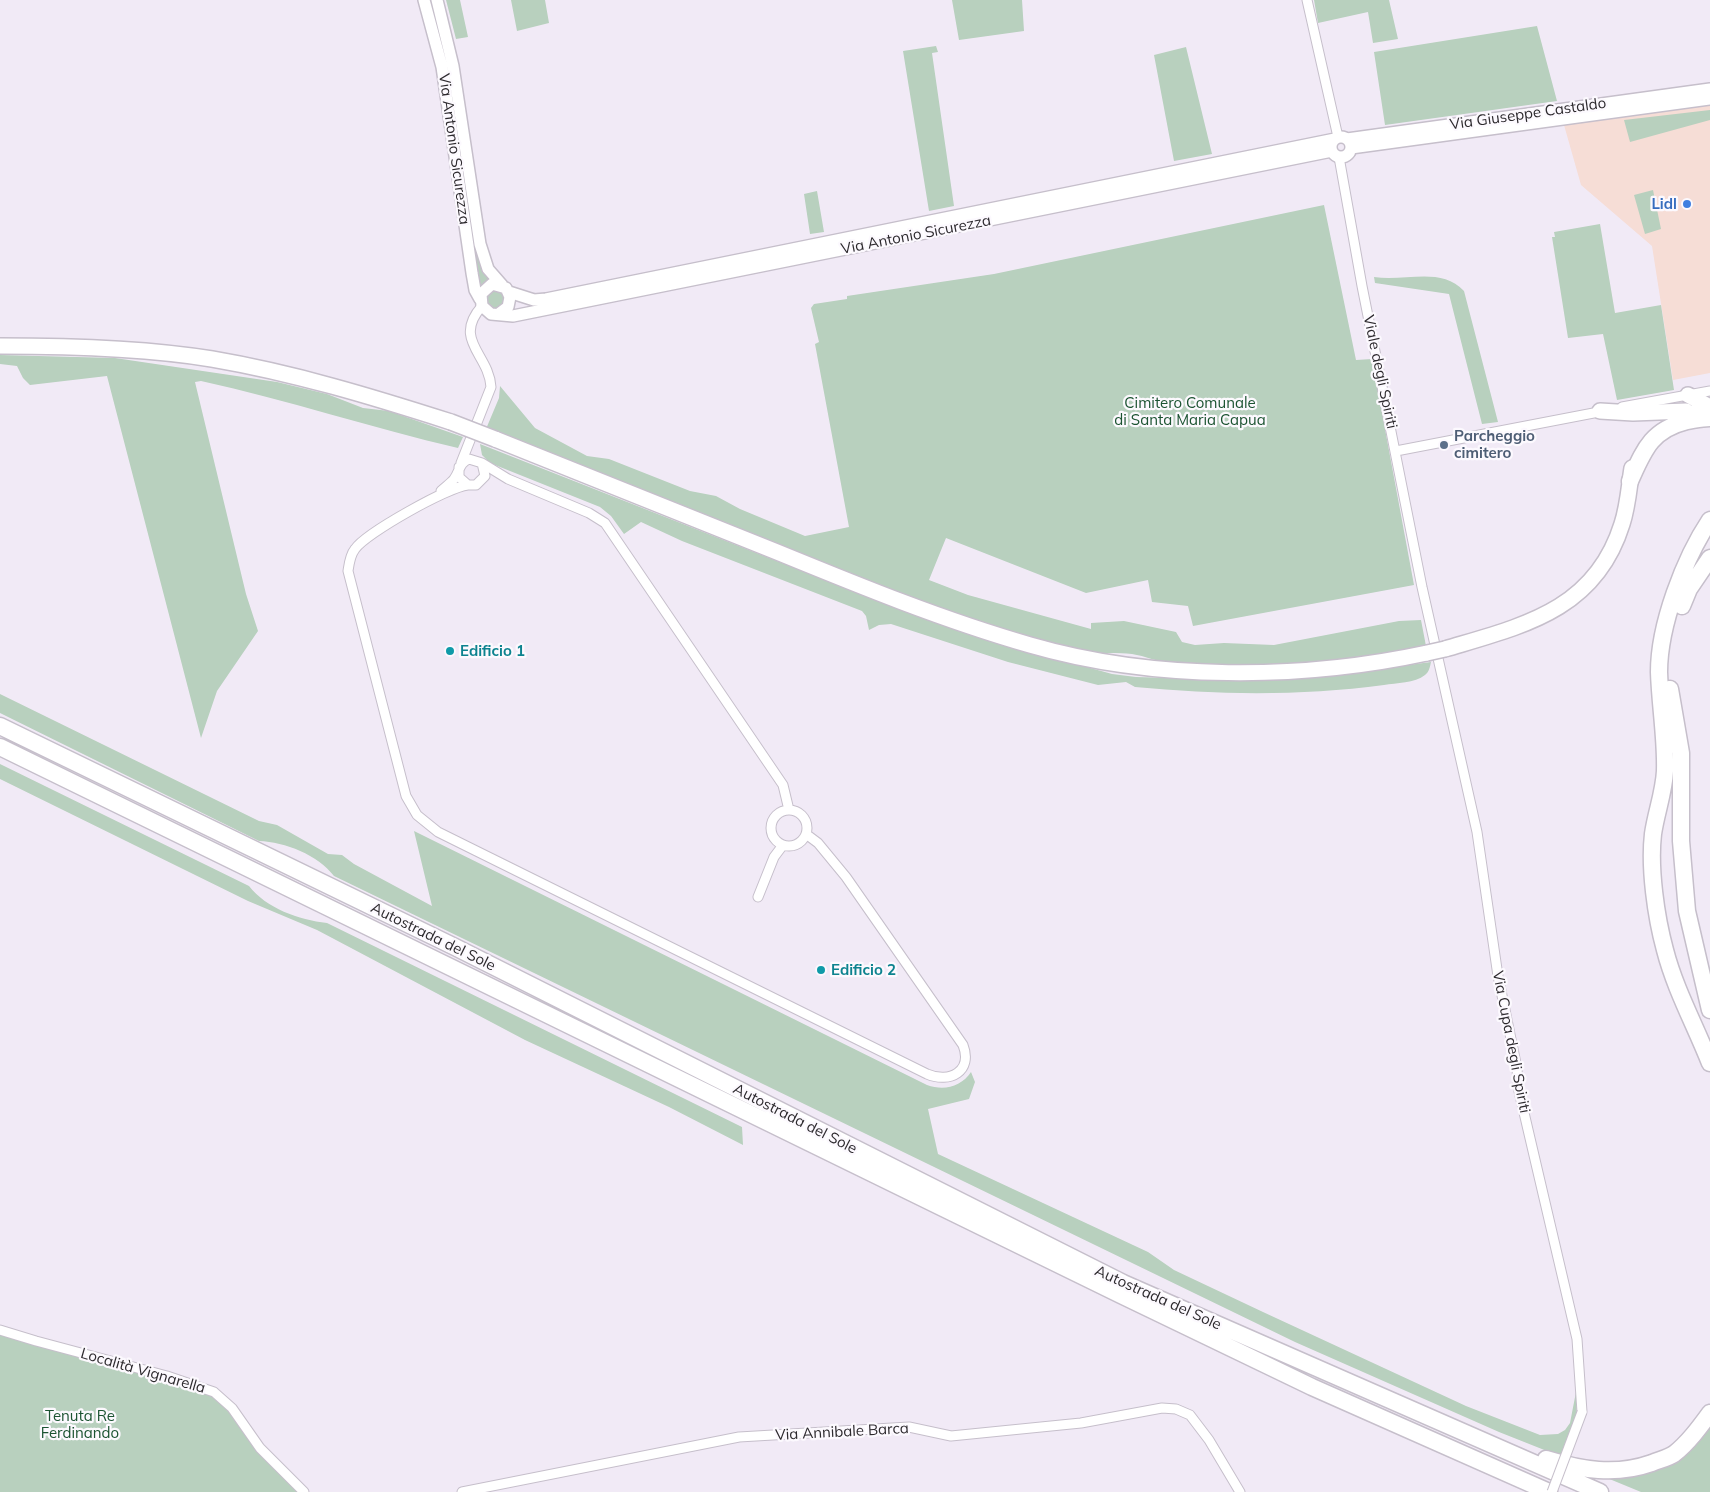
<!DOCTYPE html>
<html>
<head>
<meta charset="utf-8">
<style>
	body { margin:0 }
	canvas { display:block; background:#f1eaf6 }
</style>
</head>
<body>
<canvas width="1710" height="1492"></canvas>
<script>
const ctx = document.querySelector('canvas').getContext('2d');
ctx.lineJoin = 'round';
function fill(path, color) { ctx.fillStyle = color; ctx.fill(path, 'evenodd'); }
function strokePath(path, color, width, dash) { ctx.strokeStyle = color; ctx.lineWidth = width; ctx.lineCap = dash ? 'butt' : 'round'; ctx.setLineDash(dash || []); ctx.stroke(path); }
function label(font, color, halo, rows, align = 'center') {
  ctx.font = font + ' Mulish,sans-serif'; ctx.lineWidth = 4.5; ctx.setLineDash([]); ctx.textBaseline = 'middle'; ctx.strokeStyle = halo; ctx.fillStyle = color; for (const [text, x, y, turn = 0] of rows) {
    ctx.save(); ctx.translate(x, y); ctx.rotate((+turn || 0) * Math.PI / 180); ctx.textAlign = isNaN(turn) ? turn : align; if (halo) ctx.strokeText(text, 0, 0); ctx.fillText(text, 0, 0); ctx.restore();
  }
}
const commercial = new Path2D(`
	M1710,105V373L1673,380L1652,246L1581,185L1564,125Z`);
const green = new Path2D(`
	M446,0H460L468,37L456,39Z
	M511,0H545L549,23L517,31Z
	M952,0H1022L1024,31L959,40Z
	M1314,0H1389L1398,39L1373,43L1368,12L1318,23Z
	M1537,26L1557,101L1385,125L1374,52Z
	M936,46L938,52L932,53L954,206L929,211L903,51Z
	M1186,47L1212,154L1174,161L1154,55Z
	M1710,110V120L1630,142L1624,120Z
	M1653,190L1661,229L1645,234L1634,195Z
	M817,191L824,232L810,234L804,194Z
	M1324,205L1356,360L1372,359L1414,585L1193,626L1188,606L1152,602L1148,580L1086,593L946,538L929,580L968,595L1091,629V623L1124,621L1176,632L1182,642L1195,645L1224,643L1274,645L1399,621L1421,620L1426,646C1342,662 1256,672 1171,663C1158,662 1145,656 1132,654C1118,652 1102,654 1088,652C989,632 896,593 803,556C697,514 592,471 486,429L499,398L500,386L535,428L587,456L609,459L690,491L716,496L740,509L805,536L849,527L815,344L819,342L811,308L814,304L847,299V296L994,274Z
	M1600,224L1615,313L1661,305L1674,390L1617,400L1603,334L1568,338L1552,237H1555L1554,232Z
	M475,253L490,281L483,284L479,290Z
	M1374,277C1405,282 1441,266 1464,291L1498,422L1482,424L1449,294L1375,283Z
	M485 299a10 10 0 1 1 20 0a10 10 0 1 1-20 0Z
	M0,355L115,358L277,382L327,394L363,408L389,411L463,437L458,448C372,428 288,400 201,381L195,382L246,594L258,631L217,691L201,738L107,376L30,385L23,378L17,366L0,364Z
	M480,444L909,613L968,634L1112,674L1136,677L1240,680L1310,678L1431,662C1430,667 1429,672 1425,675C1415,683 1396,683 1384,685C1301,696 1219,695 1135,687L1126,682L1098,685L1008,662L891,624L879,625L869,630L866,616L862,611L682,541L641,522L624,534L611,516L600,507L490,463L482,455Z
	M0,694L259,821L277,825L328,854L342,855L354,864L432,906L414,831L927,1085C944,1091 961,1087 971,1072L975,1082L969,1099L928,1109L938,1154L1148,1252L1174,1270L1263,1312L1466,1406L1540,1435L1558,1434L1565,1430L1570,1423L1576,1392L1577,1419L1562,1457L1499,1432L1295,1342L334,876C318,855 285,842 259,841L0,713Z
	M0,764L249,886C266,908 299,920 327,923L742,1127L743,1145L669,1107L525,1040L317,930L248,901L0,779Z
	M0,1334L206,1392L222,1401L252,1444L297,1492H0Z
	M1710,1426V1492H1641L1607,1478C1647,1480 1687,1459 1710,1426Z`);
const minor = new Path2D(`
	M1307,0L1338,137
	M1339,157L1362,286L1422,587L1477,832L1498,976L1517,1068L1518,1087L1577,1339L1582,1412
	M1622,407L1710,391
	M1396,451L1604,411
	M461,463L491,387C489,354 452,340 482,306
	M482,463L508,479L589,513L605,523L783,785L789,810
	M468,485C448,487 366,533 355,549C350,555 349,564 348,571L406,796L417,815L438,832L927,1074C950,1084 973,1071 963,1045L846,877L818,843L806,834
	M441,491C445,487 451,483 454,479C460,471 459,463 469,459L482,463L485,476L476,485H468L459,477V467
	M771 828a18 18 0 1 1 36 0a18 18 0 1 1-36 0Z
	M758,897L774,857L783,845
	M0,1330L36,1341L167,1376L214,1392L232,1408L260,1448L304,1492
	M462,1492L739,1437L909,1427L951,1436L1081,1423L1162,1408L1176,1409L1190,1415L1209,1440L1240,1492`);
const tertiary = new Path2D(`
	M424,0L442,67L472,273L475,290L480,299
	M437,0L453,66L480,244L488,269L502,285
	M1331 147a10 10 0 1 1 20 0a10 10 0 1 1-20 0Z
	M1347,139L1710,89
	M1351,148L1710,99
	M509,292L534,300L546,299L1335,139
	M500,313L508,307L510,297L506,288L492,284L481,294L482,306L491,314L513,316L1332,151`);
const trunk = new Path2D(`
	M0,346C69,346 145,348 212,359C294,373 373,397 451,422
	M1688,395L1710,407
	M1600,411L1633,413L1686,411
	M1675,417L1710,409
	M495,439C589,477 683,514 777,552C860,586 943,620 1030,645C1154,681 1302,680 1427,653
	M1445,649C1522,626 1595,611 1622,524C1628,506 1629,487 1632,468`);
const motorway = new Path2D(`
	M1630,481C1644,450 1651,430 1687,421C1694,420 1702,418 1710,418
	M1710,520C1684,559 1659,625 1659,672C1660,705 1666,738 1665,771C1664,792 1656,813 1653,834C1649,868 1656,917 1665,950C1675,989 1695,1025 1710,1063
	M1682,606L1689,589L1710,558
	M1670,689L1681,753V841L1687,911L1710,1010
	M0,726L455,947L1123,1283L1600,1492
	M0,747L1121,1295L1312,1387L1549,1492
	M1546,1459C1582,1470 1615,1476 1652,1463C1659,1460 1668,1458 1674,1454C1688,1443 1699,1428 1710,1413`);
const minorBridge = new Path2D(`
	M1552,1492L1582,1412`);
const trunkBridge = new Path2D(`
	M451,422L495,439
	M1427,653L1445,649`);
const markers = [
	[1687,204,5,"#3f7fe0"],
	[1444,445,5,"#5c6f8a"],
	[450,651,5,"#0f9aa8"],
	[821,970,5,"#0f9aa8"]
];
const streetNames = [
	["Via Giuseppe Castaldo",1528,114,-8],
	["Via Antonio Sicurezza",454,149,82],
	["Via Antonio Sicurezza",916,235,-11],
	["Viale degli Spiriti",1380,372,78],
	["Autostrada del Sole",433,937,26],
	["Via Cupa degli Spiriti",1511,1042,79],
	["Autostrada del Sole",795,1119,27],
	["Autostrada del Sole",1158,1298,24],
	["Località Vignarella",143,1371,16],
	["Via Annibale Barca",842,1432,-3]
];
const shopNames = [
	["Lidl",1677,204]
];
const parkNames = [
	["Cimitero Comunale",1190,403],
	["di Santa Maria Capua",1190,420],
	["Tenuta Re",80,1416],
	["Ferdinando",80,1433]
];
const serviceNames = [
	["Parcheggio",1454,436],
	["cimitero",1454,453]
];
const cultureNames = [
	["Edificio 1",460,651],
	["Edificio 2",831,970]
];
fill(commercial, '#f6ddd6');
fill(green, '#b8d0be');
strokePath(minor, '#c6bfcb', 11);
strokePath(tertiary, '#c6bfcb', 14);
strokePath(trunk, '#c6bfcb', 18);
strokePath(motorway, '#c6bfcb', 19);
strokePath(minor, '#fff', 9);
strokePath(tertiary, '#fff', 11);
strokePath(trunk, '#fff', 15);
strokePath(motorway, '#fff', 16);
strokePath(minorBridge, '#c6bfcb', 11, []);
strokePath(trunkBridge, '#c6bfcb', 18, []);
strokePath(minorBridge, '#fff', 9);
strokePath(trunkBridge, '#fff', 15);
for (const [x, y, r, color] of markers) { const dot = new Path2D(); dot.arc(x, y, r, 0, 2 * Math.PI); ctx.fillStyle = color; ctx.fill(dot); strokePath(dot, '#fcf9fe', 2); }
label('15px', '#2d2a2e', '#fcf9fe', streetNames);
label('bold 15px', '#366cbe', '#fcf9fe', shopNames, 'right');
label('15px', '#1b5331', '#fcf9fe', parkNames);
label('bold 15px', '#4e5e75', '#fcf9fe', serviceNames, 'left');
label('bold 15px', '#0d838f', '#fcf9fe', cultureNames, 'left');
</script>
</body>
</html>
